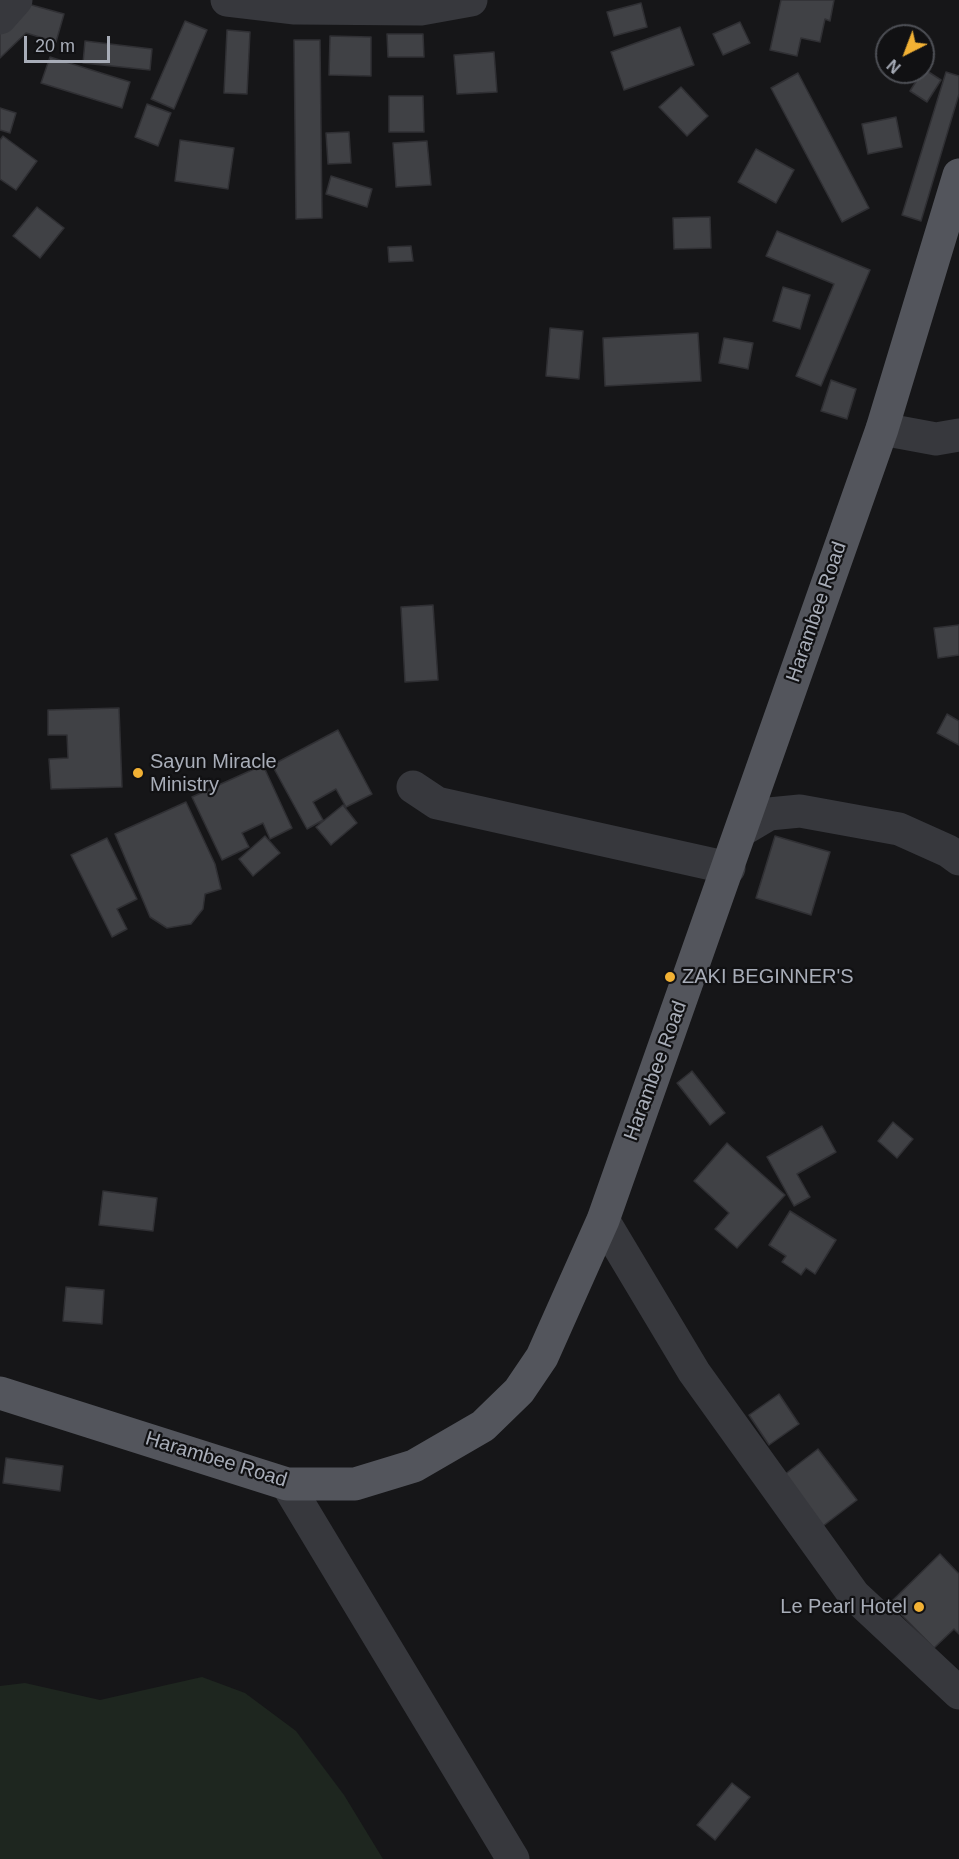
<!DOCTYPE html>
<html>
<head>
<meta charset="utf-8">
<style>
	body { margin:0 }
	#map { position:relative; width:959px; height:1859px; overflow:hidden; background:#161618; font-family:Arial,sans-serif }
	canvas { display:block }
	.north { position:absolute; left:875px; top:24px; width:60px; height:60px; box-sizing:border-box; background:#111113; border:2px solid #4d4f55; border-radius:50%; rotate:222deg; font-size:16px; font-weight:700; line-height:24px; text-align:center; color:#a8adb8 }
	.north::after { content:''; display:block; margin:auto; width:21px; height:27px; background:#f2b134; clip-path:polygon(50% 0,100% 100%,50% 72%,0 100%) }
	.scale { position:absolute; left:24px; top:36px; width:86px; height:27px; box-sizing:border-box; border:3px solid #a8adb8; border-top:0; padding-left:8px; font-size:18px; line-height:21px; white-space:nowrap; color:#a8adb8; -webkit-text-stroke:4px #111113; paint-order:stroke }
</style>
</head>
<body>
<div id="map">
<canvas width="959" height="1859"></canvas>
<div class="north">N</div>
<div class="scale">20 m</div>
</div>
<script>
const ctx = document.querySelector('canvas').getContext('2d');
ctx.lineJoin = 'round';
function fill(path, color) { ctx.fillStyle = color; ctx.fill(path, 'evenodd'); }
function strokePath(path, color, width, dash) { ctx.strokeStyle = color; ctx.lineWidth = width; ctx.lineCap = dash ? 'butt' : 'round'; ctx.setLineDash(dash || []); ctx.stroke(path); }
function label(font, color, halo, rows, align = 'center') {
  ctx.font = font + ' Arial,sans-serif'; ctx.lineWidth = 4.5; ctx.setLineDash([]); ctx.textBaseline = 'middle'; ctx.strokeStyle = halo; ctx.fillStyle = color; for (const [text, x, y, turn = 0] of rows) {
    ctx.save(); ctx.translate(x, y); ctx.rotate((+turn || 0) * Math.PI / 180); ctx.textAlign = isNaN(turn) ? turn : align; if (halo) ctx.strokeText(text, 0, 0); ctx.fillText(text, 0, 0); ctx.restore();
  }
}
const green = new Path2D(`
	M202,1677L245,1693L296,1731L344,1795L383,1859H0V1686L25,1683L100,1700Z`);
const building = new Path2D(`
	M781,0H834L830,21L825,19L820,42L801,38L797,56L770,50Z
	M641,3L647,27L614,36L607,12Z
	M28,4L64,14L56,42L26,33L0,58V27Z
	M185,21L207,30L174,109L151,99Z
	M740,22L750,43L723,55L713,34Z
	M680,27L694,65L624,90L611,52Z
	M227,30L250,32L247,94L224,93Z
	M387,34H423L424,57H388Z
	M330,36L371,37V76L329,75Z
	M294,40H320L322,218L296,219Z
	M85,41L152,49L150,70L83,63Z
	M494,52L497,92L457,94L454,55Z
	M50,57L130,82L122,108L41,83Z
	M924,69L941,80L927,102L910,91Z
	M946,72L959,76V94L921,221L902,215Z
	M798,73L869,208L842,222L771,88Z
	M681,87L708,116L687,136L659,107Z
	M389,96H423L424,132H389Z
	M147,104L171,113L158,146L135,137Z
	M0,108L16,113L10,133L0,130Z
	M896,117L902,147L868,154L862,124Z
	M349,132L351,163L328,164L326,133Z
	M3,136L37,161L16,190L0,179V140Z
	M180,140L234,148L228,189L175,181Z
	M427,141L431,185L396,187L393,143Z
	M756,149L794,170L776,203L738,182Z
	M331,176L372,189L367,207L326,194Z
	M37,207L64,228L40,258L13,236Z
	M710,217L711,248L674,249L673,218Z
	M777,231L870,270L821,386L796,376L834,284L766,256Z
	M411,246L413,261L389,262L388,247Z
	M783,287L810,295L800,329L773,321Z
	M550,328L583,331L579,379L546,376Z
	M698,333L701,381L605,386L603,338Z
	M724,338L753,343L748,369L719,363Z
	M831,380L856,389L847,419L821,411Z
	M433,605L438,680L405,682L401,607Z
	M959,625V655L938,658L934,628Z
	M119,708L122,787L51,789L49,759L68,758L67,735H48V710Z
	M947,714L959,721V745L937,733Z
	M338,730L372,794L346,807L336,789L313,802L323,820L307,829L272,765Z
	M263,765L292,828L270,839L263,823L242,833L249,847L222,860L192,797Z
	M186,802L215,864L221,889L205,894L203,909L191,924L167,928L150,917L115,834Z
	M343,805L357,823L331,845L316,827Z
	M265,836L280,853L253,876L239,859Z
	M775,836L830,852L811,915L756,898Z
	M107,838L137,899L117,909L127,929L112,937L71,855Z
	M692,1071L725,1113L710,1125L677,1083Z
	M893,1122L913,1139L897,1158L878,1141Z
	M822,1126L836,1152L797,1174L810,1197L794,1206L767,1157Z
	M727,1143L785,1195L737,1248L715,1229L729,1213L694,1181Z
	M103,1191L157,1198L153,1231L99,1225Z
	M790,1211L836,1240L815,1274L806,1268L801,1275L782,1262L786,1256L769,1245Z
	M66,1287L104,1290L102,1324L63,1321Z
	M779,1394L799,1424L769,1445L749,1415Z
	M818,1449L857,1500L823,1526L784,1475Z
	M6,1458L63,1466L60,1491L3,1483Z
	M940,1554L959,1574V1634L954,1629L934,1648L890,1603Z
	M732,1783L750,1797L715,1840L697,1825Z`);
const minor = new Path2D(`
	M227,0L295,8L421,9L471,0
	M0,18L16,0
	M882,429L936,439L959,435
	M413,787L437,803L729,868
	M742,830L769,814L800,811L899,829L948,851L959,859
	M603,1220L694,1372L854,1595L959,1693
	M287,1484L513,1859`);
const major = new Path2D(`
	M0,1393L287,1484H355L414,1466L483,1426L519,1391L542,1357L603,1220L882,429L959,175`);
const markers = [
	[138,773,6,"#f2b134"],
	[670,977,6,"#f2b134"],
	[919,1607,6,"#f2b134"]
];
const streetNames = [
	["Harambee Road",817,612,-71],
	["Harambee Road",656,1071,-70],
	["Harambee Road",216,1460,17]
];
const poiNames = [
	["Sayun Miracle",150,762],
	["Ministry",150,785],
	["ZAKI BEGINNER'S",682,977],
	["Le Pearl Hotel",907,1607,"right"]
];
fill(green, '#1e261f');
fill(building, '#404145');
strokePath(building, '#303034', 1.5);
strokePath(minor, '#37383d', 33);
strokePath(major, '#53555c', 33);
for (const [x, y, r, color] of markers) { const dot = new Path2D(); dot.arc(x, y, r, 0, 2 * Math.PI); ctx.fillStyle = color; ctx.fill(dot); strokePath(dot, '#111113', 2); }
label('20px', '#a8adb8', '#111113', streetNames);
label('20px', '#a8adb8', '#111113', poiNames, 'left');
</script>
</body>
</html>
